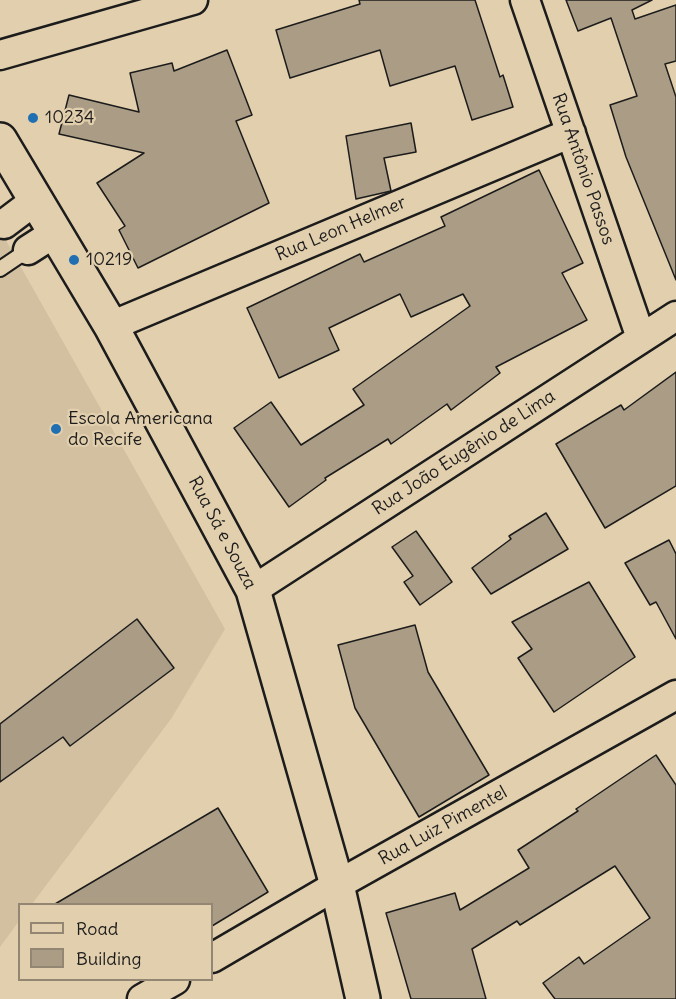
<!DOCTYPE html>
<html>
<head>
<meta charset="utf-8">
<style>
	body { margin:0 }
	#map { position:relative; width:676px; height:999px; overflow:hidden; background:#e2cfad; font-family:Delius,sans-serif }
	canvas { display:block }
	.legend { position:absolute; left:18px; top:903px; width:195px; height:78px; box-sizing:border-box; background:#e2cfad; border:2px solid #938773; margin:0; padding:8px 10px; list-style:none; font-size:18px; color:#1c1c1c }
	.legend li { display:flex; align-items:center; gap:12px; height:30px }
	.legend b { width:30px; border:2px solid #938773 }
</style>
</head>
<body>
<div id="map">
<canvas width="676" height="999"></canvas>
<ul class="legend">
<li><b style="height:8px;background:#e2cfad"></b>Road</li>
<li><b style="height:16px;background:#ab9d85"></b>Building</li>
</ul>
</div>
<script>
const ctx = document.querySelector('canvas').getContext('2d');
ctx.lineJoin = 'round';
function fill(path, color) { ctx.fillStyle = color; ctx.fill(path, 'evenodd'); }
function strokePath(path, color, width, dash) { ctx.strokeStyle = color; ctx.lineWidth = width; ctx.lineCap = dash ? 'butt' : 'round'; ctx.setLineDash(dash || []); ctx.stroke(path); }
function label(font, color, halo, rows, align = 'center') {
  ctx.font = font + ' Delius,sans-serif'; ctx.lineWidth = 4.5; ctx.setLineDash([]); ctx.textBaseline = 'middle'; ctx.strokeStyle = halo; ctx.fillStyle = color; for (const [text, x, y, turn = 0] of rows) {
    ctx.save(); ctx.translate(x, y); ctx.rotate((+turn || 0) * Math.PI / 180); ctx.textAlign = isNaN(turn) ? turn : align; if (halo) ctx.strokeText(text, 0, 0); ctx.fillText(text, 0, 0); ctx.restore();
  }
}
const built = new Path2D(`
	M0,230L225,629L171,719L32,904H20L19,921L0,947Z`);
const building = new Path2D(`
	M359,0H475L500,77L503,75L513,107L472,120L455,66L390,86L380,50L290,78L276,30L360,4Z
	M566,0H652L632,10L635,19L676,5V61L665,64L676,97V280L626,157L610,105L637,96L611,18L578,31Z
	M227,50L252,115L236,121L269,203L138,268L119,230L125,226L97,183L144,153L59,134L69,95L139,112L130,73L172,63L174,71Z
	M411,123L416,152L384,158L391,191L356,199L346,136Z
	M539,170L583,263L562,273L587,320L496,367L500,373L451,410L447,404L391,444L388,439L325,478L326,480L289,507L234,428L271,402L301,445L364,405L353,389L470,306L463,294L411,317L400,294L329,328L339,350L279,378L247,308L360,254L364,262L445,226L441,217Z
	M676,372V486L605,528L556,444L621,405L624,410Z
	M546,513L568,549L491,594L472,568L511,539L509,536Z
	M416,531L452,582L420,605L404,582L413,576L392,547Z
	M669,540L676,554V639L656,602L650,605L625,563Z
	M589,582L635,657L554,712L518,658L532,649L512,622Z
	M137,619L174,668L70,746L63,737L0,782V724Z
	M415,625L428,672L489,775L419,817L355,708L338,645Z
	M656,755L676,785V999H555L543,983L579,957L584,964L650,918L615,866L520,925L517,921L472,949L486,999H411L386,913L455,893L460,910L529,868L518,850L578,811L576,809Z
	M218,808L268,892L212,926V904H55Z`);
const service = new Path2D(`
	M0,269L28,250`);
const minor = new Path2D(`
	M525,0L641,338
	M0,55L193,0
	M4,224L36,200
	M28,250L56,232
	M111,326L571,133
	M253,590L676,316
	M212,958L337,885L676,695
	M142,999L175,980`);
const tertiary = new Path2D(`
	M0,140L111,326L253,590L337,885L363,999`);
const markers = [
	[33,118,6,"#1f6fb2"],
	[74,260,6,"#1f6fb2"],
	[56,429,6,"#1f6fb2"]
];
const poiNames = [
	["10234",45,118],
	["10219",86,260],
	["Escola Americana",68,419],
	["do Recife",68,440]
];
const streetNames = [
	["Rua Antônio Passos",583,169,71],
	["Rua Leon Helmer",341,229,-23],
	["Rua João Eugênio de Lima",464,453,-33],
	["Rua Sá e Souza",222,533,62],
	["Rua Luiz Pimentel",443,826,-29]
];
fill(built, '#d2c0a1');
fill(building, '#ab9d85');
strokePath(building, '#1c1c1c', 1.5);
strokePath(service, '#1c1c1c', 18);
strokePath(minor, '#1c1c1c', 33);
strokePath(tertiary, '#1c1c1c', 38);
strokePath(service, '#e2cfad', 14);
strokePath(minor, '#e2cfad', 28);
strokePath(tertiary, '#e2cfad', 33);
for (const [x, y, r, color] of markers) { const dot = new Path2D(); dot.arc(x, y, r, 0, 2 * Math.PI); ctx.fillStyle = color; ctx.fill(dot); strokePath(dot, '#e2cfad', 2); }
label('18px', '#1c1c1c', '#e2cfad', poiNames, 'left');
label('18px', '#1c1c1c', '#e2cfad', streetNames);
</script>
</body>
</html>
